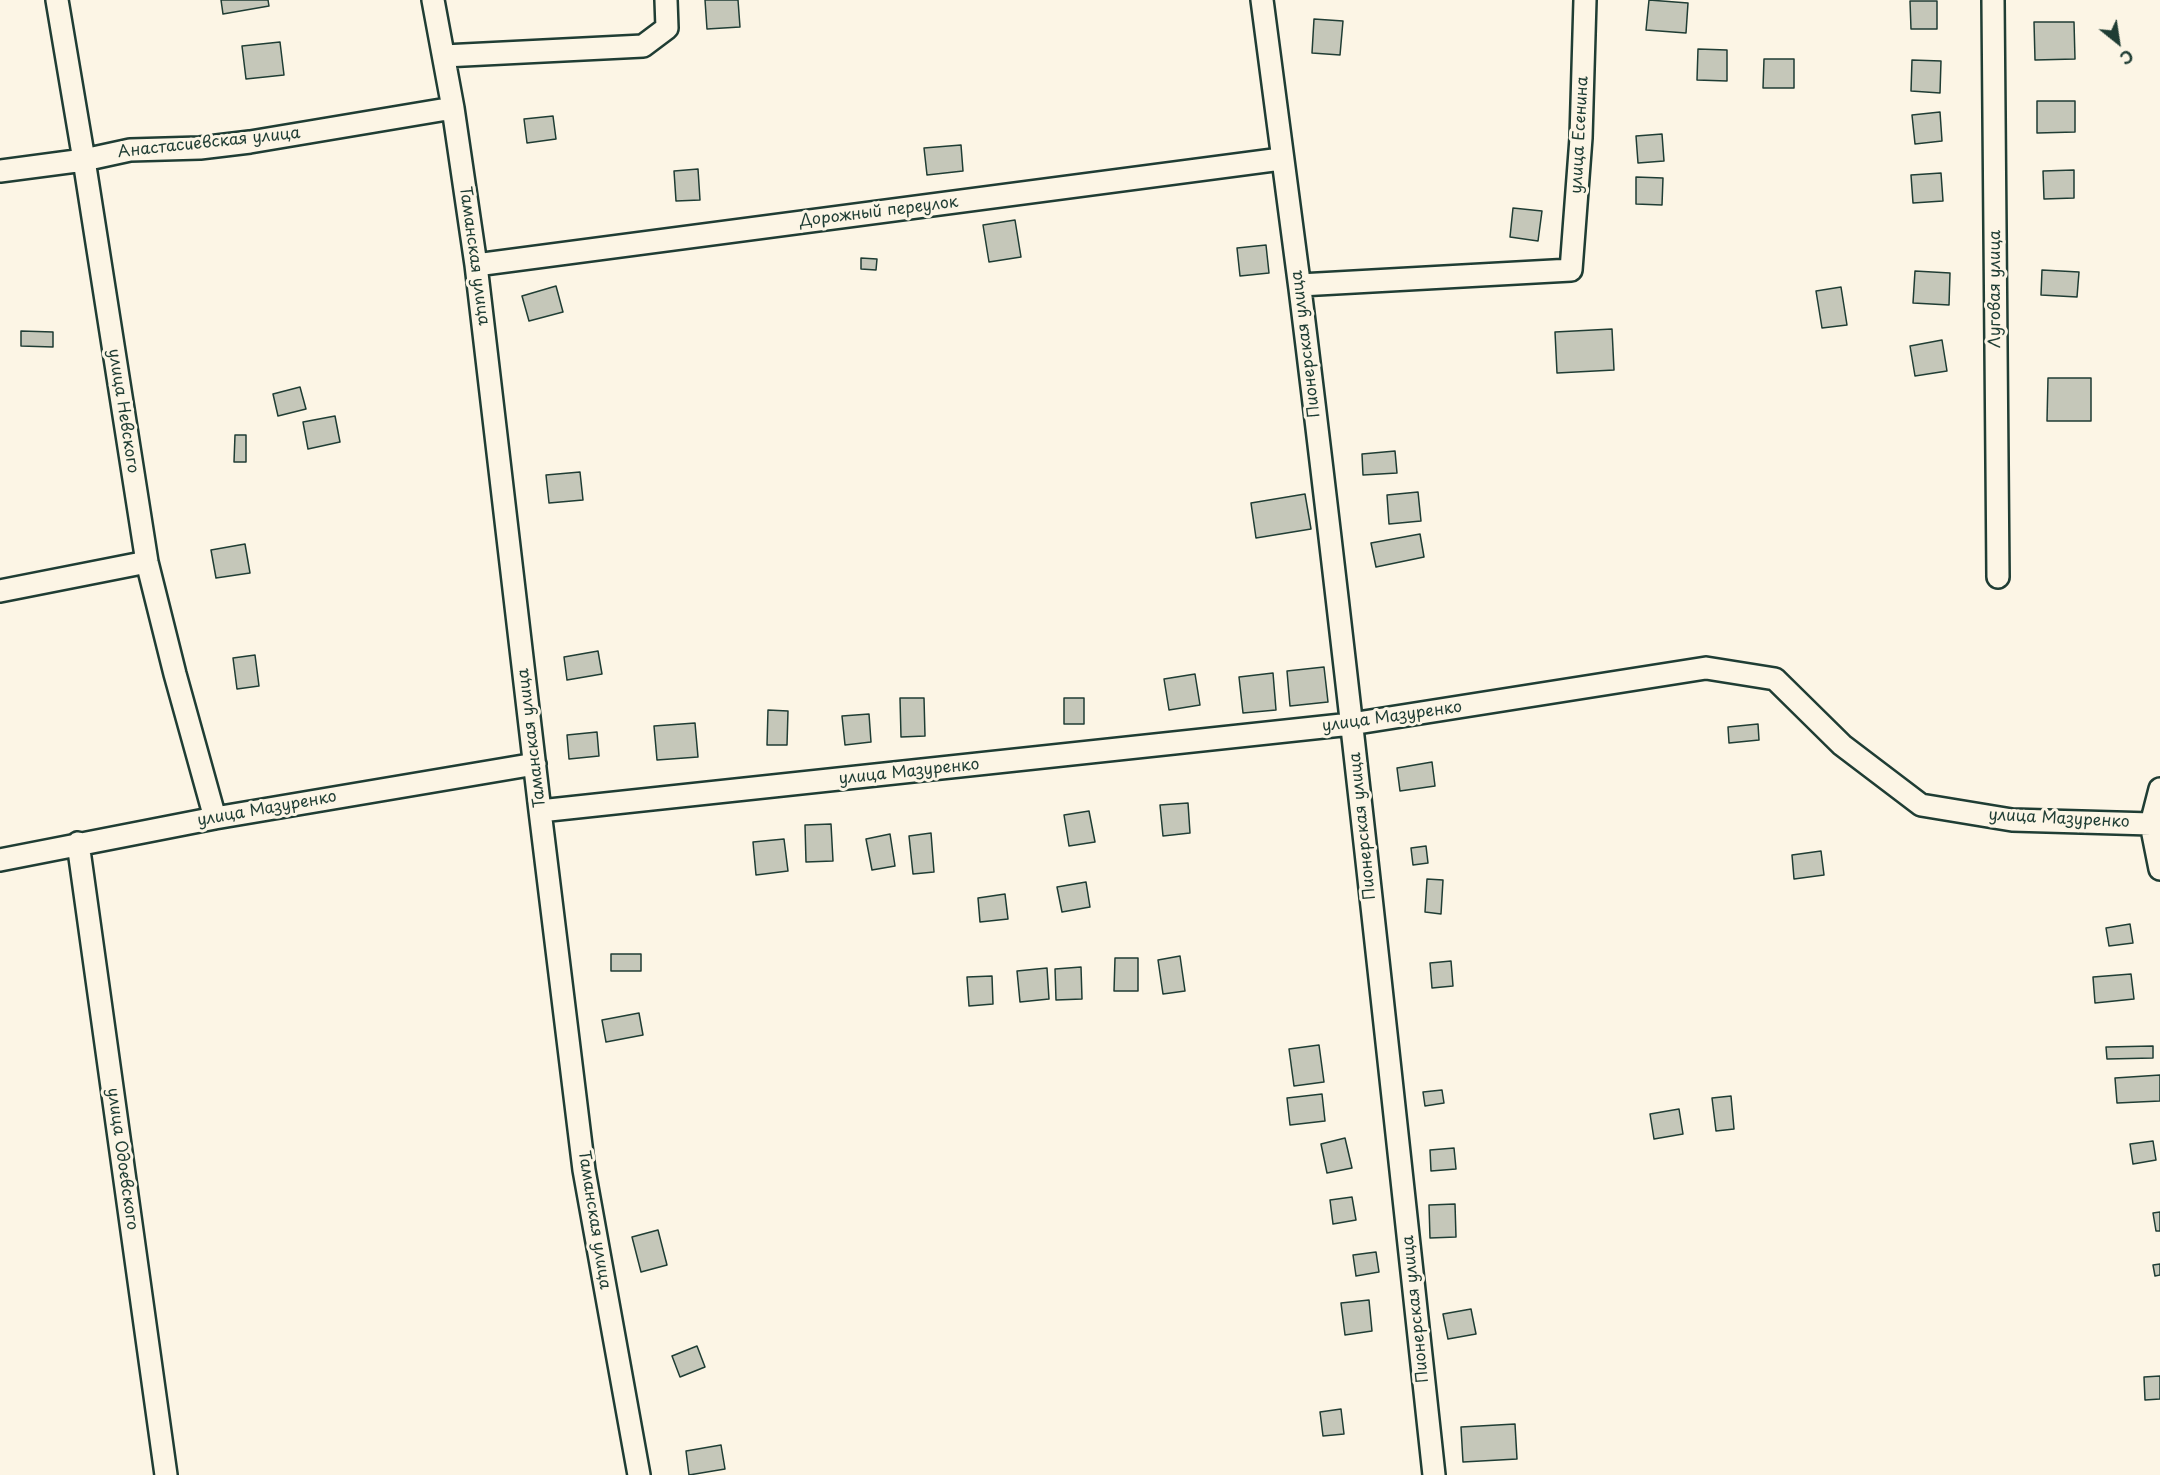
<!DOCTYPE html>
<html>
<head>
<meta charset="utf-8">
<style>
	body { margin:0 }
	#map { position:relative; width:2160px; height:1475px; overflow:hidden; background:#fcf5e5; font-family:"Playpen Sans",sans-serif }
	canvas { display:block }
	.north { position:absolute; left:2088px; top:12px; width:60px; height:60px; -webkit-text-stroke:4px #fcf5e5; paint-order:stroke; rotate:150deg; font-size:16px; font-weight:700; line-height:24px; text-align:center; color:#1f3d34 }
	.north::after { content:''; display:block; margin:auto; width:21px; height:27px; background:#1f3d34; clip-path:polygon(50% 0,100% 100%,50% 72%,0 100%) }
</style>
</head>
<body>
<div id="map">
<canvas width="2160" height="1475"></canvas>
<div class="north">С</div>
</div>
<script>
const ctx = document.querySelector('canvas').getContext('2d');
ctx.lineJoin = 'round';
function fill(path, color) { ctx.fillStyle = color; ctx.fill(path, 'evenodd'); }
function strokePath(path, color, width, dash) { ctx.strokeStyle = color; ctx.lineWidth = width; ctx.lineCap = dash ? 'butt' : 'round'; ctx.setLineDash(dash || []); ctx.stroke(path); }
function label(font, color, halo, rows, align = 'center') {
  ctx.font = font + ' "Playpen Sans",sans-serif'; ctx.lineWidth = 6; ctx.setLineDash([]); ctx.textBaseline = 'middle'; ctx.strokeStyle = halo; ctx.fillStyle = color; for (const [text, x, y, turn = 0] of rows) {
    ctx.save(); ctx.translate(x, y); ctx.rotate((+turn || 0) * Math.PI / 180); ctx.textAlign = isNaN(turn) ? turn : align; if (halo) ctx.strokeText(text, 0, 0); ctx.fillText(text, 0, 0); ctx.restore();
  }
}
const building = new Path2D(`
	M221,0H268L269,6L223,14Z
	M705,0H738L740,27L707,29Z
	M1649,0L1688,3L1686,33L1646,30Z
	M1910,1H1937V29H1911Z
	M1314,19L1343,21L1340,55L1312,53Z
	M2034,22H2074L2075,59L2035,60Z
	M280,42L284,75L246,79L242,46Z
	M1698,49L1727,50V81L1697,80Z
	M1764,59H1794V88H1763Z
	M1912,60L1941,61L1940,93L1911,91Z
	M2037,101H2075V132L2037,133Z
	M1940,112L1942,141L1915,144L1912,115Z
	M553,116L556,139L527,143L524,119Z
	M1662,134L1664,161L1638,163L1636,136Z
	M961,145L963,171L927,175L924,148Z
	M698,169L700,200L676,201L674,171Z
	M2074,170V198L2044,199L2043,171Z
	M1941,173L1943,201L1913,203L1911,175Z
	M1636,177L1663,178L1662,205L1636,204Z
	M1513,208L1542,211L1538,241L1510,237Z
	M1015,220L1021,257L989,262L983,225Z
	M1266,245L1269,273L1240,276L1237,248Z
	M861,258L877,259L876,270L861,269Z
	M2042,270L2079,272L2077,297L2041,295Z
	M1915,271L1950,273L1949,305L1913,303Z
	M556,286L563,312L529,321L522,296Z
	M1841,287L1847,325L1822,328L1816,291Z
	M1612,329L1614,370L1557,373L1555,332Z
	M21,331L53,332V347L21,346Z
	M1942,340L1947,371L1915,376L1910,346Z
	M2048,378H2091V421H2047Z
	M300,387L306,409L278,416L273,394Z
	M335,416L340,442L308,449L303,422Z
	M235,435H246V462H234Z
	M1395,451L1397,473L1363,475L1362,454Z
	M580,472L583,500L549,503L546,475Z
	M1418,492L1421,521L1389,524L1387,495Z
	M1305,494L1311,529L1256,538L1251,503Z
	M1420,534L1424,557L1376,567L1371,543Z
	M245,544L250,573L216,578L211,550Z
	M598,651L602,674L567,680L564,657Z
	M255,655L259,686L237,689L233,658Z
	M1324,667L1328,702L1290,706L1287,671Z
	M1273,673L1276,710L1243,713L1239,677Z
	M1195,674L1200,705L1169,710L1164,679Z
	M900,698H924L925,736L901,737Z
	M1064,698H1084V724H1064Z
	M768,710L788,711L787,745H767Z
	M869,714L871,742L845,745L842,716Z
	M695,723L698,757L657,760L654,726Z
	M1758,724L1759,740L1729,743L1728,727Z
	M597,732L599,756L569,759L567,735Z
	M1432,762L1435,786L1400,791L1397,768Z
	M1188,803L1190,833L1163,836L1160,805Z
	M1089,811L1095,842L1069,846L1064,815Z
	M831,824L833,861L806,862L805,825Z
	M931,833L934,872L913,874L909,836Z
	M890,834L895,866L872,870L866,839Z
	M784,839L788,871L756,875L753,842Z
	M1426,846L1428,863L1413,865L1411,848Z
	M1821,851L1824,875L1794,879L1792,855Z
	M1427,879L1443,880L1441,914L1425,912Z
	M1086,882L1090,907L1062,912L1057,887Z
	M1005,894L1008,919L980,922L978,898Z
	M2130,924L2133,943L2109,946L2106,928Z
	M611,954H641V971H611Z
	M1180,956L1185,991L1163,994L1158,960Z
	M1115,958H1138V991H1114Z
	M1451,961L1453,986L1432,988L1430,963Z
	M1081,967L1082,999L1056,1000L1055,969Z
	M1047,968L1049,999L1020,1002L1017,971Z
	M2131,974L2134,999L2095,1003L2093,977Z
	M992,976L993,1004L969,1006L967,977Z
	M639,1013L643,1035L606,1042L602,1020Z
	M1319,1045L1324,1082L1294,1086L1289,1049Z
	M2153,1046V1058L2107,1059L2106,1047Z
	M2160,1075V1101L2117,1103L2115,1078Z
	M1442,1090L1444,1103L1425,1106L1423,1092Z
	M1322,1094L1325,1121L1290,1125L1287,1098Z
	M1731,1096L1734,1129L1716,1131L1712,1098Z
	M1679,1109L1683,1134L1654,1139L1650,1114Z
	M1345,1138L1352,1168L1327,1173L1321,1144Z
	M2153,1141L2156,1160L2133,1164L2130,1144Z
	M1454,1148L1456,1169L1431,1171L1430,1150Z
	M1352,1197L1356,1220L1333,1224L1330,1200Z
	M1455,1204L1456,1237L1430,1238L1429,1205Z
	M2160,1212V1231H2156L2153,1213Z
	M658,1230L667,1265L641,1272L632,1237Z
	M1376,1252L1379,1272L1356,1276L1353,1255Z
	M2160,1264V1275L2155,1276L2153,1265Z
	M1369,1300L1372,1331L1345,1335L1341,1303Z
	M1471,1309L1476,1334L1448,1339L1443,1314Z
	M697,1346L705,1367L680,1377L672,1356Z
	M2160,1376V1399L2145,1400L2144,1377Z
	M1341,1409L1344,1434L1323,1436L1320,1412Z
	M1515,1424L1517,1459L1463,1462L1461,1427Z
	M721,1445L725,1469L689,1475L686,1451Z`);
const minor = new Path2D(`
	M57,0L84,160L147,562L175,674L215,818
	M433,0L453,108L476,265L540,811L584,1170L639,1475
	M1262,0C1274,96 1288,192 1300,289C1349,683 1391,1079 1434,1475
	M1993,0L1998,577
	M444,56L643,46L667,28L666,0
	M0,171L84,160L130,150L200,148L250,142L453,108
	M476,265L1281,159
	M1300,285L1571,270L1581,138L1585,0
	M0,591L147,562
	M540,811L1351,724L1706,668L1775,679L1842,745L1921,805L2012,820L2151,824L2160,869
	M2151,824L2160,789
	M78,843L166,1475
	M0,860L215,818L535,764`);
const streetNames = [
	["улица Есенина",1580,135,-87],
	["Анастасиевская улица",209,143,-6],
	["Дорожный переулок",879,212,-7],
	["Таманская улица",474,256,82],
	["Луговая улица",1996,289,-90],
	["Пионерская улица",1306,344,-97],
	["улица Невского",123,411,81],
	["улица Мазуренко",1392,717,-8],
	["Таманская улица",532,738,-97],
	["улица Мазуренко",909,772,-6],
	["улица Мазуренко",267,809,-10],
	["улица Мазуренко",2059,819,3],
	["Пионерская улица",1363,826,-96],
	["улица Одоевского",122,1159,82],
	["Таманская улица",594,1220,81],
	["Пионерская улица",1416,1309,-96]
];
fill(building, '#c5c7b9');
strokePath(building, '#1f3d34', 1.5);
strokePath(minor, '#1f3d34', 26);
strokePath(minor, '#fcf5e5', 21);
label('16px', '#1f3d34', '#fcf5e5', streetNames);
</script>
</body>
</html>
